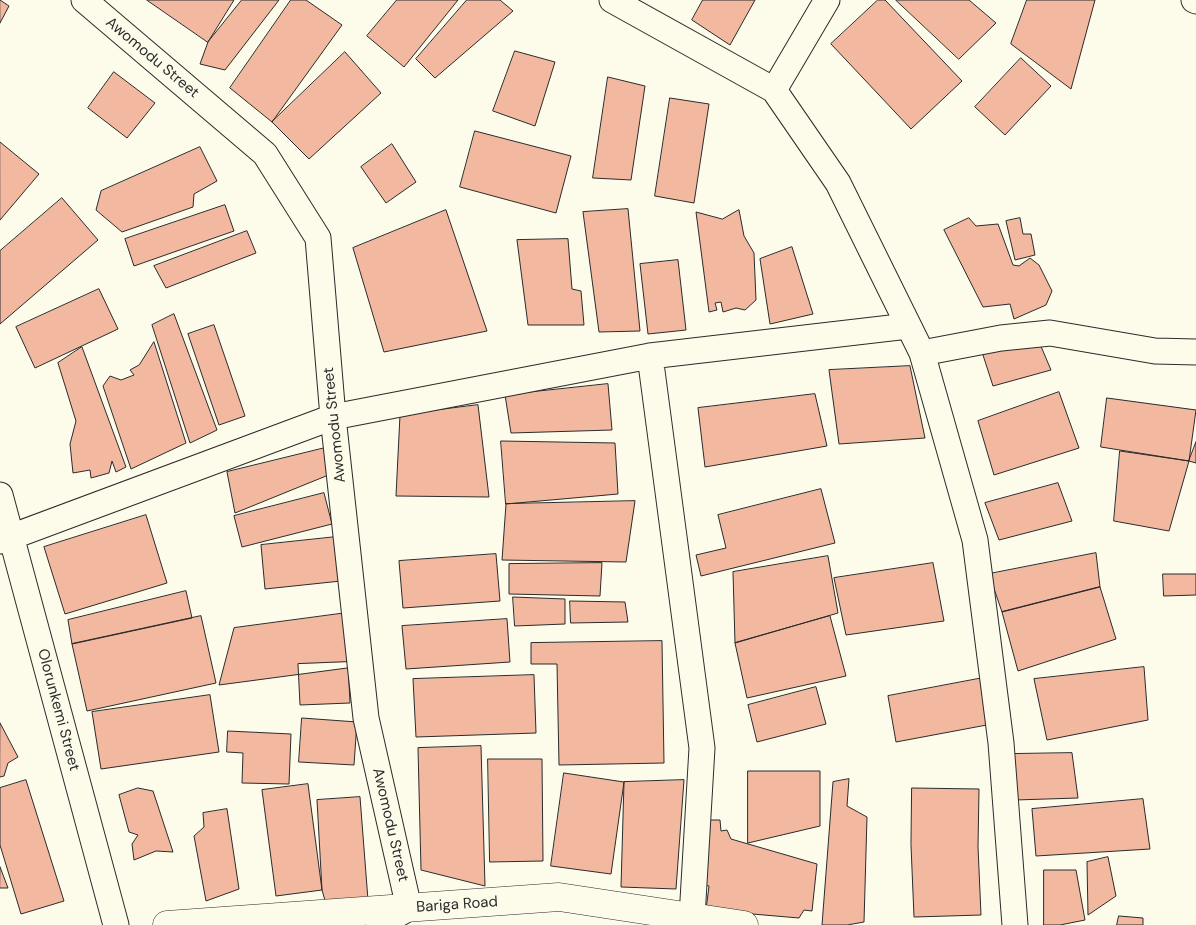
<!DOCTYPE html>
<html>
<head>
<meta charset="utf-8">
<style>
	body { margin:0 }
	canvas { display:block; background:#fdfbea }
</style>
</head>
<body>
<canvas width="1196" height="925"></canvas>
<script>
const ctx = document.querySelector('canvas').getContext('2d');
ctx.lineJoin = 'round';
function fill(path, color) { ctx.fillStyle = color; ctx.fill(path, 'evenodd'); }
function strokePath(path, color, width, dash) { ctx.strokeStyle = color; ctx.lineWidth = width; ctx.lineCap = dash ? 'butt' : 'round'; ctx.setLineDash(dash || []); ctx.stroke(path); }
function label(font, color, halo, rows, align = 'center') {
  ctx.font = font + ' "DM Sans",sans-serif'; ctx.lineWidth = 4; ctx.setLineDash([]); ctx.textBaseline = 'middle'; ctx.strokeStyle = halo; ctx.fillStyle = color; for (const [text, x, y, turn = 0] of rows) {
    ctx.save(); ctx.translate(x, y); ctx.rotate((+turn || 0) * Math.PI / 180); ctx.textAlign = isNaN(turn) ? turn : align; if (halo) ctx.strokeText(text, 0, 0); ctx.fillText(text, 0, 0); ctx.restore();
  }
}
const building = new Path2D(`
	M0,0L9,6L0,23Z
	M147,0H234L208,42Z
	M242,0H279L225,70L200,64L208,42Z
	M291,0H306L342,25L272,122L230,88Z
	M397,0H458L404,67L367,36Z
	M467,0H500L513,11L435,78L416,59Z
	M703,0H755L730,45L692,20Z
	M878,0H885L962,81L911,129L831,44Z
	M896,0H969L996,23L959,59Z
	M1027,0H1095L1071,89L1011,44Z
	M515,51L555,62L535,126L493,111Z
	M345,52L381,93L309,159L272,122Z
	M1021,58L1051,86L1005,135L975,107Z
	M114,72L155,103L127,138L88,108Z
	M608,77L645,86L631,180L593,178Z
	M670,98L709,104L694,203L655,196Z
	M475,131L571,156L556,213L460,187Z
	M0,142L39,174L0,220Z
	M392,144L416,182L386,203L361,167Z
	M200,147L217,181L194,194L193,207L122,232L96,210L101,191Z
	M62,198L98,240L0,324V251Z
	M225,205L234,231L134,266L125,239Z
	M628,209L640,331L599,332L583,212Z
	M446,210L487,331L384,352L353,248Z
	M739,210L744,236L754,253L756,300L745,310L736,308L723,312L721,302L715,303L717,310L709,312L696,212L722,219Z
	M969,218L976,226L998,224L1013,265L1019,266L1030,258L1039,265L1052,291L1046,305L1014,319L1010,304L983,307L944,230Z
	M1020,218L1023,234H1031L1035,255L1015,260L1006,221Z
	M247,231L256,253L166,288L154,266Z
	M568,239L572,289L581,291L584,325H528L517,240Z
	M792,247L813,314L770,324L760,259Z
	M678,260L686,330L648,334L640,264Z
	M99,289L118,329L35,368L16,327Z
	M174,314L217,430L190,443L152,325Z
	M214,325L245,416L219,425L188,334Z
	M154,342L186,443L131,469L103,386L110,376L121,380L134,375L130,370L139,365Z
	M1040,344L1051,370L993,386L982,352Z
	M82,347L126,467L116,472L112,461L109,473L91,478L90,470L73,473L70,444L76,421L58,363Z
	M910,366L925,438L839,444L829,370Z
	M608,384L612,430L511,433L505,395Z
	M1059,392L1079,448L994,475L978,421Z
	M815,394L827,446L705,467L698,408Z
	M1107,398L1196,410L1189,461L1101,447Z
	M478,405L489,497L396,496L400,415Z
	M501,441L615,443L618,494L506,504Z
	M1196,442V463L1189,461Z
	M325,448L331,474L235,513L227,472Z
	M1120,451L1189,461L1169,531L1114,521Z
	M1058,483L1072,521L999,540L985,503Z
	M821,489L835,543L701,576L696,555L726,548L718,515Z
	M324,493L332,524L242,547L234,516Z
	M635,501L626,562L502,560L506,504Z
	M146,515L167,583L65,614L44,547Z
	M336,537L341,581L265,589L261,545Z
	M1096,553L1100,587L1002,612L989,574Z
	M496,554L500,601L403,608L399,561Z
	M828,556L838,613L735,643L733,572Z
	M602,563L600,596L509,594V564Z
	M933,563L944,621L846,635L834,578Z
	M1163,574H1196V595L1164,596Z
	M1100,587L1116,639L1018,671L1002,612Z
	M186,591L192,618L72,644L68,620Z
	M513,597L565,599V624L515,626Z
	M570,601L625,602L628,622L571,623Z
	M354,612L362,666L219,685L234,628Z
	M201,616L216,683L87,711L72,644Z
	M830,616L846,676L747,698L735,643Z
	M507,619L510,662L406,669L402,626Z
	M662,641L664,763L559,765L557,664H531V643Z
	M348,662L350,703L300,705L298,664Z
	M1144,667L1148,720L1047,740L1034,679Z
	M534,675L536,733L416,737L413,679Z
	M983,678L992,724L896,742L888,696Z
	M816,687L826,724L757,742L748,705Z
	M210,695L219,752L101,769L92,712Z
	M302,718L357,722L354,765L299,762Z
	M0,723L18,757L8,763L4,776L0,777Z
	M228,731L291,734L289,784L242,783L243,753L227,752Z
	M481,746L485,886L421,870L418,748Z
	M1072,753L1078,798L1015,800L1011,754Z
	M488,759H542L543,861L490,862Z
	M748,771H820V826L748,843Z
	M564,773L624,782L611,874L551,866Z
	M849,779L847,806L867,817L864,922L847,925H822L833,782Z
	M26,780L64,901L21,914L0,845V788Z
	M684,780L676,889L621,887L624,782Z
	M308,784L322,890L276,896L262,790Z
	M138,788L153,791L173,852L156,851L134,860L132,844L138,835L129,832L119,795Z
	M912,788L979,789L978,847L981,915L914,917L911,845Z
	M360,797L368,900L326,904L322,890L317,800Z
	M1143,799L1150,849L1036,856L1032,809Z
	M227,809L239,889L206,901L194,836L204,827L203,813Z
	M705,820H720L721,831L727,830L731,839L817,864L812,911L804,910L799,918L706,910L709,886L701,884Z
	M1108,857L1116,896L1088,915L1087,862Z
	M0,867L8,888H0Z
	M1044,870H1076L1085,920L1060,925H1044Z
	M1119,916L1143,918V925H1117Z`);
const minor = new Path2D(`
	M84,0L265,154L318,238L333,417L366,718L409,908L379,925
	M612,0L774,90L838,183L922,353L975,540L1001,743L1015,925
	M1194,0L1196,1
	M774,90L827,0
	M922,353L1001,338L1050,333L1155,351L1196,352
	M650,356L702,748L692,917
	M0,495L116,925
	M0,541L333,417L650,356L908,326`);
const tertiary = new Path2D(`
	M167,925L559,897L744,925`);
const streetNames = [
	["Awomodu Street",152,58,40],
	["Awomodu Street",335,425,-96],
	["Olorunkemi Street",58,710,75],
	["Awomodu Street",390,825,77],
	["Bariga Road",457,905,-4]
];
fill(building, '#f2b8a0');
strokePath(building, '#2b2b2b', 1);
strokePath(minor, '#2b2b2b', 27);
strokePath(tertiary, '#2b2b2b', 29);
strokePath(minor, '#fdfbea', 25);
strokePath(tertiary, '#fdfbea', 28);
label('15px', '#2b2b2b', '#fdfbea', streetNames);
</script>
</body>
</html>
